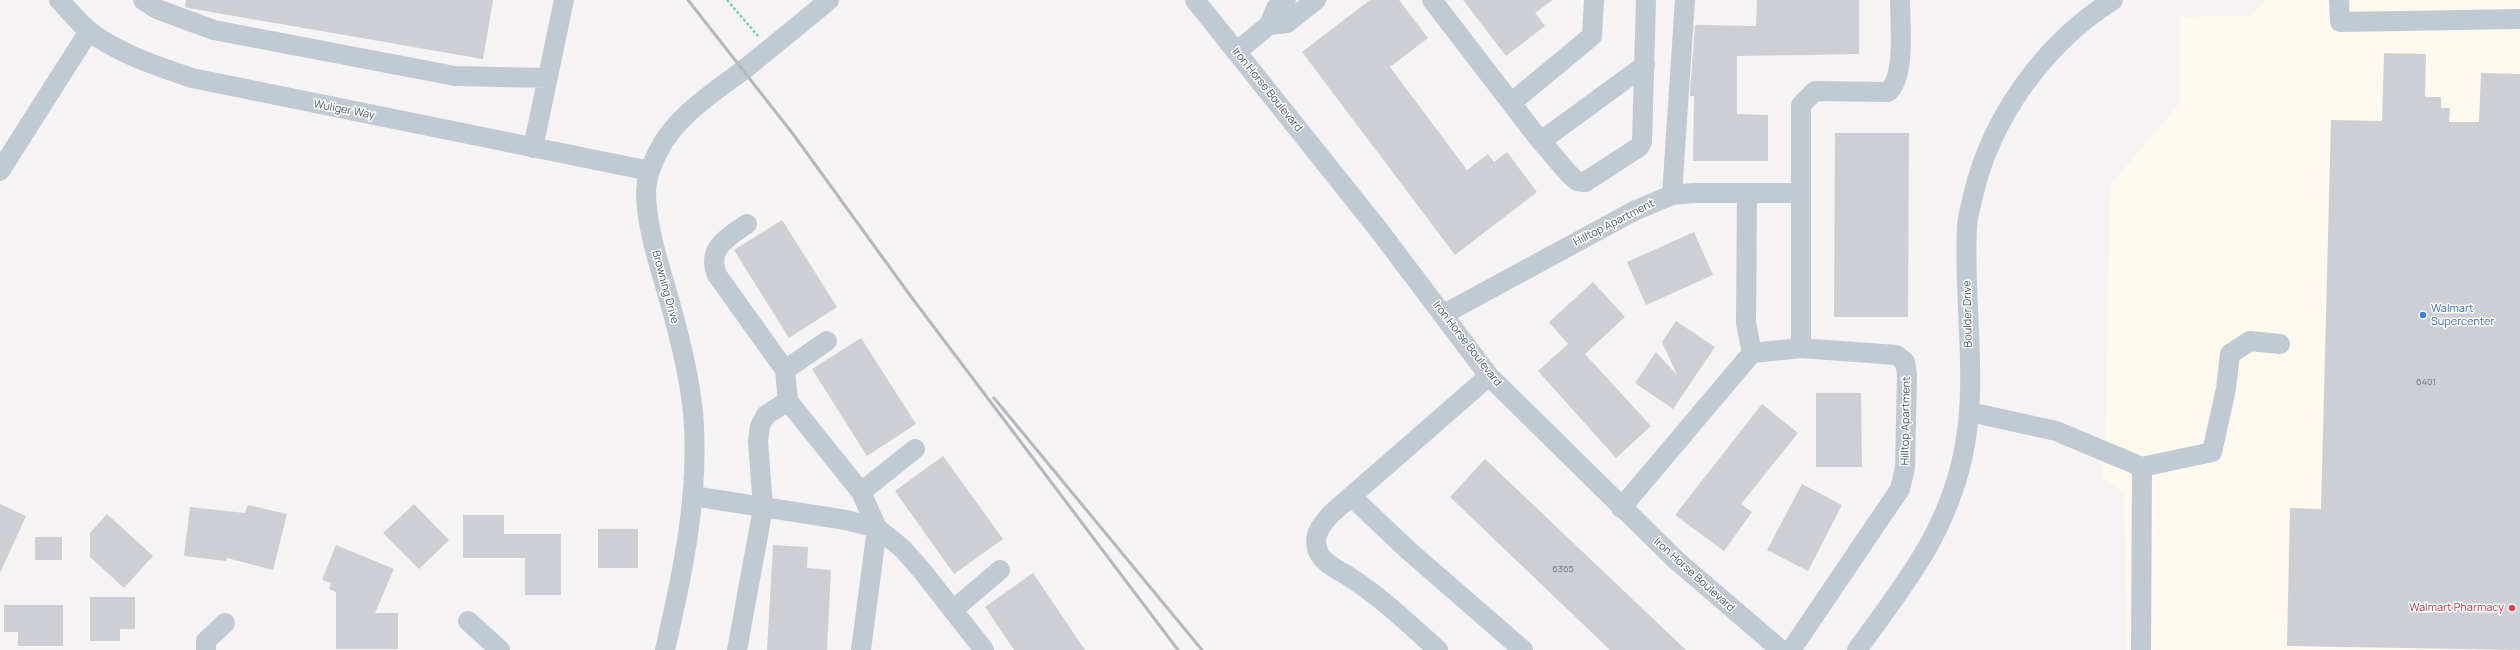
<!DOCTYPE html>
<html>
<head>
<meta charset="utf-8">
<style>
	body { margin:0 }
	canvas { display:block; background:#f5f3f3 }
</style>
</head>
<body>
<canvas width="2520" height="650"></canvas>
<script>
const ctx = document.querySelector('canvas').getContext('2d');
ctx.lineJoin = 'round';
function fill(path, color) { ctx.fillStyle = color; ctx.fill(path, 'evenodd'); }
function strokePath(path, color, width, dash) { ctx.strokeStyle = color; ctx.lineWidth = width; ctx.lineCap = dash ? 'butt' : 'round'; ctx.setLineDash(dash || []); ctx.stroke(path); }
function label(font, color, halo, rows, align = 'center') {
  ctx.font = font + ' Manrope,sans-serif'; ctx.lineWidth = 3; ctx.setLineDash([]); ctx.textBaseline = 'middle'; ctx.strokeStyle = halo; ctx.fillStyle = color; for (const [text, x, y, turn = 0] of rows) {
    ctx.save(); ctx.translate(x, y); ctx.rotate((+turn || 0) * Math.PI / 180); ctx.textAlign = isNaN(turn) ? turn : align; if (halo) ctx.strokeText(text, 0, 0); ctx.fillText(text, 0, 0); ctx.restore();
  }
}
const commercial = new Path2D(`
	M2266,0H2520V650H2127L2124,493L2102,477L2106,421L2110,185L2180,103V17L2251,16Z`);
const building = new Path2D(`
	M186,0H493L483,59L188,8L185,7Z
	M1370,0H1399L1428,38L1390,67L1467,170L1488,154L1494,162L1507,152L1537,192L1455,255L1302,52Z
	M1463,0H1553L1535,13L1545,26L1506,56Z
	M1757,0H1859V54L1737,56V114L1768,115V161H1693L1694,96H1690V93L1695,25L1756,26Z
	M2384,53L2426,54L2425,97H2441V108H2450L2449,122H2479L2481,73L2520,74V650L2287,646L2290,508L2321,509L2331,120L2382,121Z
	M1835,133H1909L1908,317H1834Z
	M782,220L837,307L789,338L734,250Z
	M1694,232L1713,275L1646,305L1627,262Z
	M1593,282L1625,317L1585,354L1651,426L1616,458L1538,371L1568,344L1549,322Z
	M1676,321L1715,347L1673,409L1635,383L1656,352L1677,375L1662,342Z
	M861,338L916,424L867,456L812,369Z
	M1816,393H1861L1862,467H1816Z
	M1762,404L1798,433L1741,504L1752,512L1724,551L1675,515Z
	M943,456L1003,539L954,574L895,491Z
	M1485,459L1686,650H1610L1450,497Z
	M1802,484L1842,505L1808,571L1767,550Z
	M0,504L26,516L0,573Z
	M414,504L449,540L419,569L383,533Z
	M248,505L287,514L273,570L227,558L226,561L184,556L190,507L245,513Z
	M107,514L153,556L124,588L90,557V533Z
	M463,515H504V534H561V595H525V558H463Z
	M598,529H638V568H598Z
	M35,537H62V560H35Z
	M336,545L394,569L375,613H398V649H336V592L329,589L331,583L322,580Z
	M773,545L808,547L807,568L831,570L827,650H767Z
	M1033,573L1085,650H1014L985,607Z
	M90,597H135V629H120V641H90Z
	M4,605H63V646H18V632H4Z`);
const path = new Path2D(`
	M727,0L758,36`);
const minor = new Path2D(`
	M59,0C69,10 78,22 89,31C119,54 157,66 192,78L650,171
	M143,0L157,9L214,30L455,76L547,78
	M1195,0L1378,229L1489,376L1676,560L1781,650
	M1432,0L1535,134L1569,174L1577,181L1585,182L1639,147L1642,142L1646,0
	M2339,0L2340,22L2520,19
	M1269,25L1287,23L1316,0
	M1236,52L1269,25L1276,8L1286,0
	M1511,103L1592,36L1594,0
	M1541,141L1645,65
	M533,148L564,0
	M0,171L89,31
	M1747,193L1746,323L1752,353
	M1672,195L1685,0
	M747,224C728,237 706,248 717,275L785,370L788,401L861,492L877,528L861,650
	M1444,314L1634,211L1672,195L1694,193H1800
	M1801,348V105L1815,91L1888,92C1906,77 1900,23 1900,0
	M785,370L827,341
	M1970,412L2056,431L2142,467L2141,650
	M2142,467L2212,452L2226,389L2230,354L2250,341L2280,344
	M861,492L915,449
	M693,496L846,520L877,528L903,549L923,572L984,650
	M1352,497L1409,551L1523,650
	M1621,508L1752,353L1801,348L1896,355L1905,362L1907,374L1905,468L1900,489L1791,650
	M953,610L1000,570
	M468,621L500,650
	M206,650V641L225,623
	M665,650C683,572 700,492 693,412C689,375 680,338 670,303C660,266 646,229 646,190C647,178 652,163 658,152C675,116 716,91 746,68C774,45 802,23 829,0
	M737,650L763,508L758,441L760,426L766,415L788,401
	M1438,650C1409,624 1381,597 1348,576C1337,569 1320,562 1317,548C1313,534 1323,523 1332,513L1489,376
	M1857,650C1903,586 1946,535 1963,455C1979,381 1963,304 1967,228C1967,217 1971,206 1973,196C1991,117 2045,43 2113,0`);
const rail = new Path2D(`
	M688,0L793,134L912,298L1178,650
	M994,398L1202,650`);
const markers = [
	[2423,315,4,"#3f7fe0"],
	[2512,608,4,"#e0444e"]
];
const numberNames = [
	["6401",2426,382],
	["6365",1563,569]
];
const streetNames = [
	["Iron Horse Boulevard",1267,90,51],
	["Wuliger Way",344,110,11],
	["Hilltop Apartment",1614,223,-27],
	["Browning Drive",665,287,75],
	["Boulder Drive",1968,314,-91],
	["Iron Horse Boulevard",1467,344,52],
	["Hilltop Apartment",1906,421,-89],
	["Iron Horse Boulevard",1694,575,42]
];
const shopNames = [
	["Walmart",2431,309],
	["Supercenter",2431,322]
];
const healthNames = [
	["Walmart Pharmacy",2504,608]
];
fill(commercial, '#fdf9ef');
fill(building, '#cdcfd5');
strokePath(path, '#7ad0a6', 2.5, [3, 2]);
strokePath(minor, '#c1cad2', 20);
strokePath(rail, '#b5b8bd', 3);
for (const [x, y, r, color] of markers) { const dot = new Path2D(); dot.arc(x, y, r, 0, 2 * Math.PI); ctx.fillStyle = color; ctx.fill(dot); strokePath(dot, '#fff', 1.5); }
label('9px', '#6b747e', null, numberNames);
label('11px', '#4a5661', '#fff', streetNames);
label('11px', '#366cbe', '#fff', shopNames, 'left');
label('11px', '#be3a42', '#fff', healthNames, 'right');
</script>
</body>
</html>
